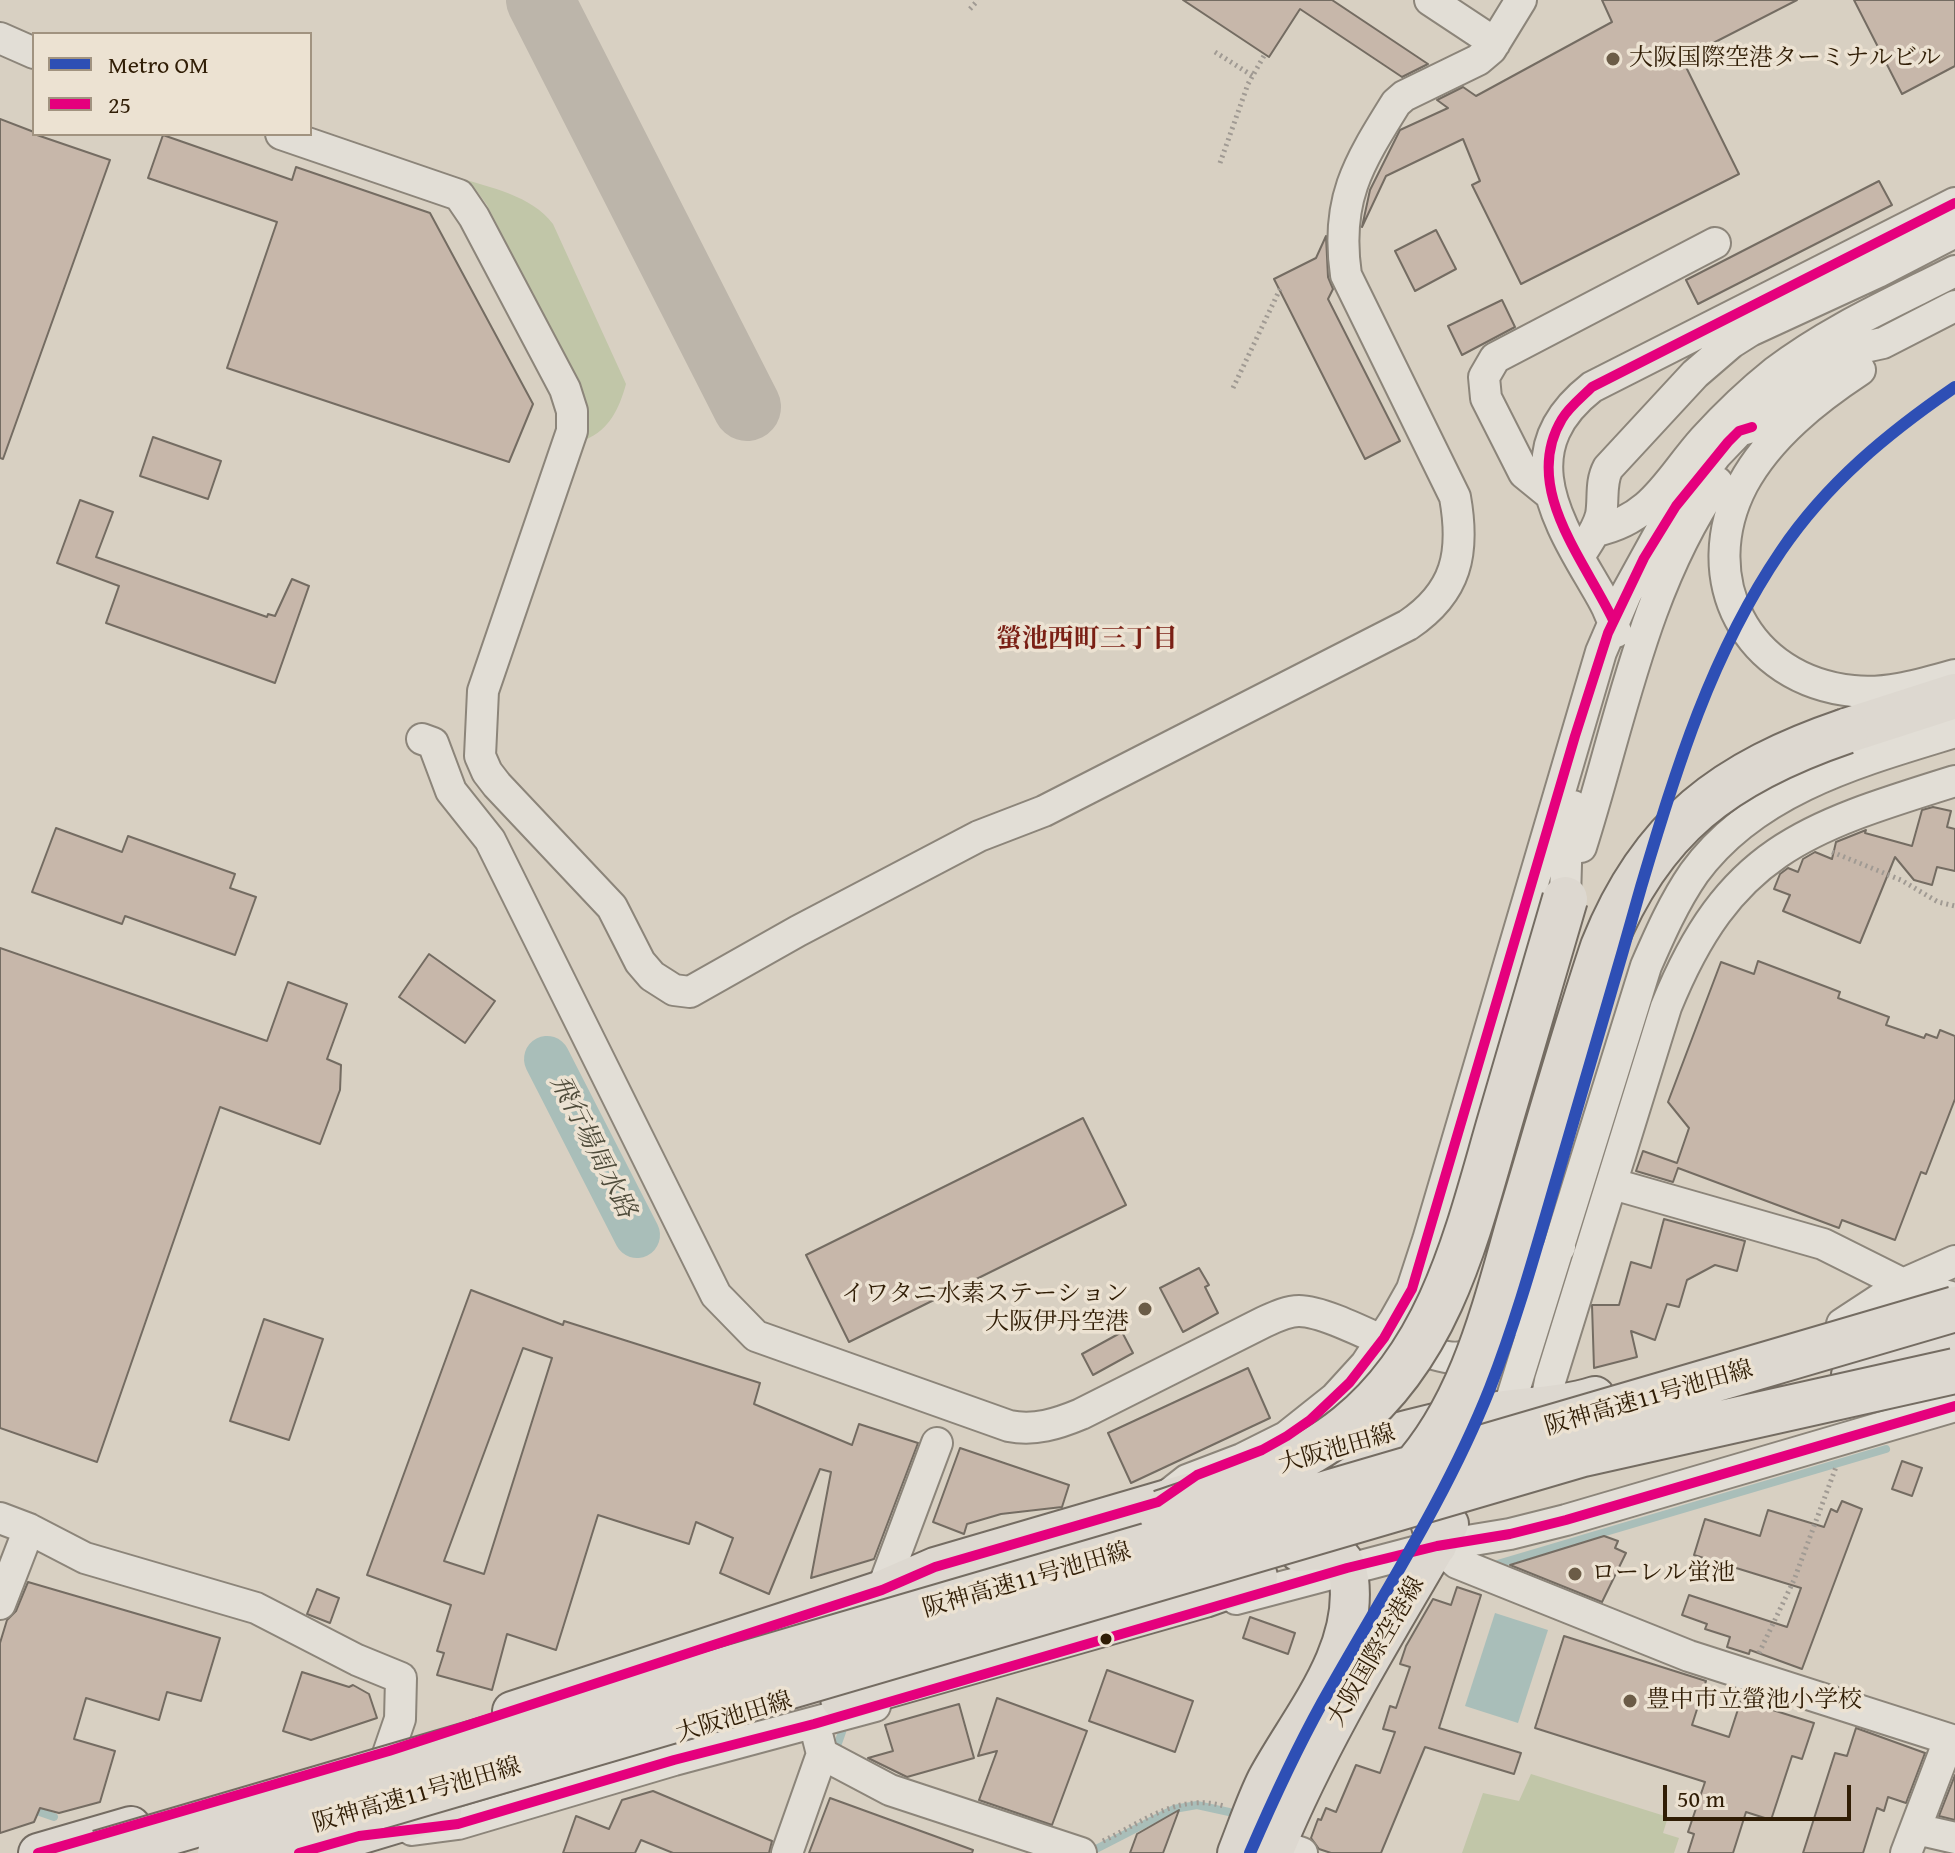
<!DOCTYPE html>
<html>
<head>
<meta charset="utf-8">
<style>
	body { margin:0 }
	#map { position:relative; width:1955px; height:1853px; overflow:hidden; background:#d8d0c2; font-family:"Gentium Book Plus",serif }
	canvas { display:block }
	.legend { position:absolute; left:32px; top:32px; width:280px; height:104px; box-sizing:border-box; background:#ece2d2; border:2px solid #a19380; margin:0; padding:10px 14px; list-style:none; font-size:24px; color:#301d05 }
	.legend li { display:flex; align-items:center; gap:16px; height:40px }
	.legend b { width:40px; border:2px solid #a19380 }
	.scale { position:absolute; left:1663px; top:1785px; width:188px; height:36px; box-sizing:border-box; border:4px solid #301d05; border-top:0; padding-left:10px; font-size:24px; line-height:28px; white-space:nowrap; color:#301d05; -webkit-text-stroke:6px #ece2d2; paint-order:stroke }
</style>
</head>
<body>
<div id="map">
<canvas width="1955" height="1853"></canvas>
<ul class="legend">
<li><b style="height:10px;background:#2e4fb5"></b>Metro OM</li>
<li><b style="height:10px;background:#e5007d"></b>25</li>
</ul>
<div class="scale">50 m</div>
</div>
<script>
const ctx = document.querySelector('canvas').getContext('2d');
ctx.lineJoin = 'round';
function fill(path, color) { ctx.fillStyle = color; ctx.fill(path, 'evenodd'); }
function strokePath(path, color, width, dash) { ctx.strokeStyle = color; ctx.lineWidth = width; ctx.lineCap = dash ? 'butt' : 'round'; ctx.setLineDash(dash || []); ctx.stroke(path); }
function label(font, color, halo, rows, align = 'center') {
  ctx.font = font + ' "Gentium Book Plus","Noto Serif JP",serif'; ctx.lineWidth = 7; ctx.setLineDash([]); ctx.textBaseline = 'middle'; ctx.strokeStyle = halo; ctx.fillStyle = color; for (const [text, x, y, turn = 0] of rows) {
    ctx.save(); ctx.translate(x, y); ctx.rotate((+turn || 0) * Math.PI / 180); ctx.textAlign = isNaN(turn) ? turn : align; if (halo) ctx.strokeText(text, 0, 0); ctx.fillText(text, 0, 0); ctx.restore();
  }
}
const green = new Path2D(`
	M457,177C491,188 531,195 553,224L626,384C619,409 610,429 585,440C589,423 591,412 584,395L487,205L476,190Z
	M1531,1774L1668,1817L1663,1833L1679,1838L1674,1853H1462L1483,1793L1519,1801Z`);
const water = new Path2D(`
	M1495,1613L1548,1630L1518,1723L1465,1706Z`);
const stream = new Path2D(`
	M1494,1565L1886,1449
	M836,1749L842,1732
	M28,1808L54,1817
	M1094,1850L1174,1809L1197,1805L1229,1812`);
const river = new Path2D(`
	M547,1059L637,1235`);
const taxiway = new Path2D(`
	M540,0L747,407`);
const building = new Path2D(`
	M1183,0H1332L1428,64L1402,77L1300,9L1269,57Z
	M1602,0H1797L1682,59L1739,174L1521,284L1472,185L1480,181L1463,139L1386,176L1362,227L1370,190L1400,130L1448,108L1437,100L1463,87L1476,96L1612,22Z
	M1854,0H1955V66L1902,94Z
	M0,119L34,132V134L110,160L3,459L0,458Z
	M163,135L292,180L296,167L430,213L533,404L509,462L227,368L277,222L148,178Z
	M1879,181L1892,205L1698,304L1686,280Z
	M1436,230L1456,269L1415,291L1395,251Z
	M1326,236L1328,277L1333,289L1328,299L1400,441L1365,459L1274,279L1316,258Z
	M1502,300L1515,327L1462,355L1448,326Z
	M153,437L221,461L208,499L140,476Z
	M80,500L113,512L96,557L267,617L268,614L275,616L292,579L309,586L275,683L106,623L119,586L57,563Z
	M1933,807L1951,811L1947,827L1955,829V871L1937,867L1932,885L1914,880L1895,857L1860,943L1783,911L1790,895L1774,889L1780,874L1788,868L1798,872L1803,859L1815,852L1832,859L1836,842L1866,830L1865,833L1912,846L1922,810Z
	M56,828L122,852L128,836L235,874L230,888L256,897L235,955L125,916L122,924L32,892Z
	M0,948L267,1041L288,982L347,1004L327,1059L341,1065L340,1090L320,1144L220,1107L97,1462L0,1428Z
	M429,954L495,1001L465,1043L399,997Z
	M1758,961L1840,992L1838,998L1889,1017L1886,1025L1924,1038L1926,1034L1937,1038L1940,1030L1955,1036V1099L1926,1174L1921,1172L1895,1240L1842,1220L1839,1228L1678,1168L1673,1182L1636,1171L1643,1151L1677,1163L1689,1128L1668,1102L1721,962L1754,974Z
	M1083,1118L1126,1205L849,1342L806,1255Z
	M1664,1219L1745,1241L1737,1271L1715,1265L1687,1280L1679,1307L1667,1304L1655,1340L1631,1331L1637,1357L1594,1368L1592,1305H1619L1631,1262L1651,1268Z
	M1199,1268L1209,1285L1205,1287L1218,1313L1183,1332L1160,1288Z
	M471,1290L563,1325L564,1321L760,1383L754,1404L852,1445L859,1424L918,1443L874,1559L811,1578L831,1472L820,1469L769,1594L720,1573L733,1538L696,1522L689,1544L598,1515L556,1650L507,1634L492,1690L437,1675L444,1653L437,1651L451,1605L367,1575ZM523,1348L552,1358L484,1574L444,1561Z
	M264,1319L323,1339L289,1440L230,1421Z
	M1122,1332L1133,1353L1093,1375L1082,1354Z
	M1248,1368L1270,1418L1131,1483L1108,1433Z
	M960,1448L1069,1485L1062,1507L1001,1514L967,1524L964,1534L933,1522Z
	M1902,1461L1922,1468L1912,1496L1892,1489Z
	M1842,1501L1862,1509L1802,1669L1750,1650L1749,1654L1727,1647L1730,1637L1705,1629L1707,1624L1682,1615L1689,1595L1787,1627L1801,1588L1694,1555L1705,1519L1760,1536L1768,1510L1824,1527L1831,1509L1837,1512Z
	M1604,1536L1618,1541L1615,1548L1626,1553L1602,1602L1510,1565Z
	M28,1582L220,1638L201,1701L167,1692L159,1720L86,1698L74,1739L115,1751L100,1802L59,1813L40,1808L34,1822L0,1833V1643L7,1620L16,1611Z
	M1457,1587L1481,1595L1439,1728L1521,1753L1514,1774L1425,1747L1381,1853H1331L1319,1849L1311,1838L1318,1819L1321,1820L1326,1808L1336,1812L1356,1765L1380,1773L1395,1732L1383,1729L1390,1706L1396,1708L1410,1667L1400,1664L1406,1646L1433,1599L1451,1605Z
	M317,1589L339,1598L330,1623L307,1614Z
	M1250,1617L1295,1633L1288,1654L1243,1638Z
	M1564,1636L1706,1681L1692,1725L1729,1737L1741,1700L1814,1723L1802,1759L1792,1756L1771,1820L1746,1812L1733,1853H1688L1694,1834L1688,1832L1705,1782L1535,1728Z
	M1107,1670L1193,1701L1175,1752L1089,1721Z
	M302,1672L349,1687L353,1685L369,1694L377,1718L311,1740L283,1731Z
	M997,1698L1087,1731L1052,1825L979,1800L997,1751L978,1756Z
	M959,1704L974,1758L907,1777L868,1758L893,1751L885,1725Z
	M1856,1728L1925,1753L1906,1803L1888,1797L1884,1811L1877,1808L1863,1853H1803L1835,1753L1847,1756Z
	M1955,1775V1820L1939,1816Z
	M653,1791L772,1841L769,1853H673L641,1840L635,1853H563L576,1816L609,1829L622,1800Z
	M830,1798L973,1850L972,1853H809Z
	M1179,1810L1163,1853H1130L1137,1834Z`);
const path = new Path2D(`
	M970,9L978,0
	M1215,52L1253,76
	M1220,163L1248,84L1265,54
	M1233,388L1280,289
	M1832,852L1901,880L1938,902L1955,906
	M1759,1653L1794,1580L1836,1467
	M1103,1841C1143,1822 1177,1793 1224,1806`);
const minor = new Path2D(`
	M1430,0L1495,43
	M0,38L34,53
	M281,134L459,195L474,217L565,389L572,411V431L483,691L480,756L487,772L497,785L612,907L640,962L652,976L674,990L690,992L798,931L979,836L1044,811L1408,625C1457,592 1465,553 1455,497L1346,275C1335,200 1358,164 1396,103L1404,96L1478,60L1491,49L1521,0
	M1860,370C1816,399 1769,436 1743,484C1694,578 1746,680 1853,691C1887,695 1922,684 1955,675
	M1551,495L1524,473L1486,398L1484,377L1495,358L1715,243
	M1596,531C1653,519 1669,478 1704,439C1726,415 1750,392 1775,372C1830,330 1894,302 1955,271
	M1579,557C1587,543 1597,531 1601,515C1604,499 1600,483 1608,468L1695,374L1731,343L1750,331L1878,272L1955,232
	M1616,632C1611,611 1601,596 1590,577C1549,508 1518,445 1592,387L1955,203
	M422,739L433,743L451,791L490,840L716,1295L756,1336L1009,1426C1035,1431 1057,1424 1081,1414L1264,1322C1275,1317 1287,1311 1299,1311C1326,1311 1382,1342 1410,1353C1428,1347 1446,1363 1465,1356C1500,1343 1539,1278 1560,1247
	M1581,847C1620,725 1643,589 1717,482
	M1565,899L1567,829L1573,806
	M1613,1184L1823,1244L1903,1284L1955,1298
	M1842,1324L1903,1284L1955,1261
	M1545,1406L1550,1381L1666,1007C1729,851 1804,828 1955,781
	M1508,1410L1646,966C1660,934 1674,902 1694,873C1755,789 1860,761 1955,732
	M1164,1498L1187,1480L1242,1459L1286,1437L1335,1398L1366,1364L1394,1321L1412,1289L1428,1240L1601,652L1626,594L1664,525L1716,455L1739,431L1752,427L1811,378L1860,348L1883,343L1955,306
	M0,1518L29,1529L85,1558L256,1608L357,1660L401,1678L400,1719L378,1783
	M1437,1546L1457,1563L1689,1656L1955,1741
	M882,1590L937,1443
	M1236,1599L1437,1546L1510,1534L1566,1520L1955,1406
	M0,1604L29,1529
	M822,1754L890,1790L1081,1853
	M1916,1829L1955,1838
	M412,1830L458,1824L674,1760L875,1706
	M1277,1844L1302,1853
	M787,1853L822,1754L818,1738
	M1906,1853L1949,1740`);
const major = new Path2D(`
	M1312,1457C1373,1439 1435,1420 1498,1411C1531,1406 1563,1406 1595,1396
	M1411,1478L1420,1488L1437,1546
	M512,1711L882,1590L935,1567L1188,1493
	M38,1853L131,1826
	M299,1853L442,1810
	M1237,1853C1247,1828 1255,1803 1267,1779C1300,1718 1358,1653 1349,1579C1347,1569 1345,1558 1335,1553C1324,1548 1310,1551 1299,1552
	M1273,1853C1320,1738 1387,1631 1449,1524`);
const highway = new Path2D(`
	M1846,731L1955,696
	M1854,1375L1955,1346
	M843,1698L1204,1595L1255,1577`);
const highwayBridge = new Path2D(`
	M1408,1475C1475,1403 1496,1301 1523,1209C1549,1122 1574,1034 1603,947C1651,826 1726,772 1846,731
	M1161,1513C1225,1491 1295,1469 1348,1426C1442,1350 1468,1231 1500,1121C1522,1047 1543,973 1565,899
	M99,1853L1955,1309
	M220,1853L1583,1454L1955,1371`);
const bus1 = new Path2D(`
	M1613,620C1584,559 1521,487 1562,419C1569,407 1582,397 1592,387L1955,203
	M38,1853L389,1751L882,1590L935,1567L1158,1502L1197,1475L1262,1450L1287,1436L1310,1420L1350,1382L1384,1338L1412,1289L1575,736L1608,633L1644,558L1676,506L1728,442L1739,431L1752,427
	M299,1853L359,1836L458,1824L674,1760L814,1724L1347,1568L1437,1546L1510,1534L1566,1520L1955,1406`);
const metro1 = new Path2D(`
	M1250,1853C1272,1802 1295,1752 1322,1703C1380,1599 1446,1499 1490,1388C1517,1319 1537,1246 1558,1174C1586,1079 1614,983 1641,887C1676,769 1711,654 1781,551C1827,483 1888,433 1955,387`);
const markers = [
	[1613,59,8,"#6b5c47"],
	[1145,1309,8,"#6b5c47"],
	[1575,1574,8,"#6b5c47"],
	[1106,1639,7,"#301d05"],
	[1630,1701,8,"#6b5c47"]
];
const poiNames = [
	["大阪国際空港ターミナルビル",1629,59],
	["イワタニ水素ステーション",1129,1295,"right"],
	["大阪伊丹空港",1129,1323,"right"],
	["ローレル蛍池",1591,1574],
	["豊中市立螢池小学校",1646,1701]
];
const streetNames = [
	["阪神高速11号池田線",1649,1399,-16],
	["大阪池田線",1337,1450,-16],
	["阪神高速11号池田線",1027,1581,-16],
	["大阪国際空港線",1377,1652,-60],
	["大阪池田線",734,1718,-17],
	["阪神高速11号池田線",417,1796,-16]
];
const neighbourhoodNames = [
	["螢池西町三丁目",1087,640]
];
const waterNames = [
	["飛行場周水路",592,1147,63]
];
fill(green, '#c1c6a8');
fill(water, '#a9beb9');
strokePath(stream, '#a9beb9', 8);
strokePath(river, '#a9beb9', 46);
strokePath(taxiway, '#bcb5aa', 68);
fill(building, '#c7b7aa');
strokePath(building, '#746c62', 2);
strokePath(minor, '#8c857a', 34);
strokePath(major, '#746c62', 42);
strokePath(highway, '#746c62', 48);
strokePath(path, '#a09a93', 5, [2, 4]);
strokePath(minor, '#e2ded6', 30);
strokePath(major, '#ddd8d0', 38);
strokePath(highway, '#ddd8d0', 44);
strokePath(highwayBridge, '#746c62', 48, []);
strokePath(highwayBridge, '#ddd8d0', 44);
strokePath(bus1, '#e5007d', 10);
strokePath(metro1, '#2e4fb5', 12);
for (const [x, y, r, color] of markers) { const dot = new Path2D(); dot.arc(x, y, r, 0, 2 * Math.PI); ctx.fillStyle = color; ctx.fill(dot); strokePath(dot, '#ece2d2', 3); }
label('24px', '#301d05', '#ece2d2', poiNames, 'left');
label('24px', '#301d05', '#ece2d2', streetNames);
label('bold 26px', '#7a1f14', '#ece2d2', neighbourhoodNames);
label('italic 26px', '#4e4b3a', '#ece2d2', waterNames);
</script>
</body>
</html>
